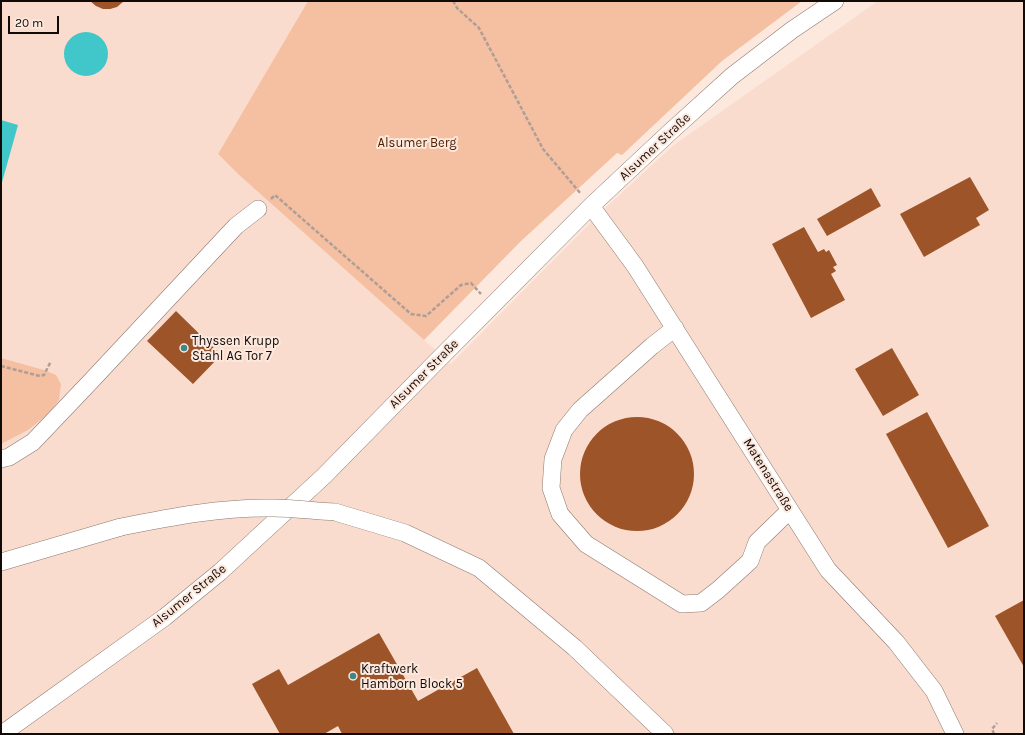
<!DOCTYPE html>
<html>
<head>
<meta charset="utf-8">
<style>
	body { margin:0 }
	#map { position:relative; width:1025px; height:735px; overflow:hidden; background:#fde8dd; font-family:Karla,sans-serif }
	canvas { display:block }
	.frame { position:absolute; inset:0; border:2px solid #110a07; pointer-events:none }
	.scale { position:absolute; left:8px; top:16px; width:51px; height:18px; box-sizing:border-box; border:2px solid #110a07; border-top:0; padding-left:5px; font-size:12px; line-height:14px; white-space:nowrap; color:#110a07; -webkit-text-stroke:3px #fde8dd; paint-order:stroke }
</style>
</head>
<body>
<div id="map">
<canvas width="1025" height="735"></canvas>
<div class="frame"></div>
<div class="scale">20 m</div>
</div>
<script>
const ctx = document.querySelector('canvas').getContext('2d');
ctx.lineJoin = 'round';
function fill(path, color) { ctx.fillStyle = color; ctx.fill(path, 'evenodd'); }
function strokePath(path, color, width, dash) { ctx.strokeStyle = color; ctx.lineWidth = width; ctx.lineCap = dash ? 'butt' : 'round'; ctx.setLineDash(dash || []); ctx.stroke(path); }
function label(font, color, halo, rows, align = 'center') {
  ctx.font = font + ' Karla,sans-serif'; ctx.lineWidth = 4; ctx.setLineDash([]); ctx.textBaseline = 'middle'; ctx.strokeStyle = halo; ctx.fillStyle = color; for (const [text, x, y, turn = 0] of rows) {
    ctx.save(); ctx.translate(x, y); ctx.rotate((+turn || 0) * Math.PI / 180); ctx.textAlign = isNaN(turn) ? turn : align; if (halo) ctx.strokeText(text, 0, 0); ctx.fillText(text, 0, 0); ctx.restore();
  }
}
const built = new Path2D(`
	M1,1H308L218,154L238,174L451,364L603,210L674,145L875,3L879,1H1024V734H1Z`);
const green = new Path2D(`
	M308,1H802L722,61L622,155L617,153L521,241L424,340L238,174L218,154Z
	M1,358L44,370L56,375L61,384L59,400L48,414L28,430L1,444Z`);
const water = new Path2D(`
	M64 54a22 22 0 1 1 44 0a22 22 0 1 1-44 0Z
	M1,120L18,125L1,186Z`);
const building = new Path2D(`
	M90,1H124L117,7L110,9H103L96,6Z
	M970,177L989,210L976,218L980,225L924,257L900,214Z
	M871,188L881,206L827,236L817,219Z
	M804,227L818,252L824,249L826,252L829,250L837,265L833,267L836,271L831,274L845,300L811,318L772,244Z
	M176,311L221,355L193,384L147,341Z
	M892,348L919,395L883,416L855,369Z
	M927,412L989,526L948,548L886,434Z
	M580 474a57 57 0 1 1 114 0a57 57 0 1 1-114 0Z
	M1024,600V667L995,616Z
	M379,633L418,701L477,668L514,734H342L338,726L324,734H280L252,684L279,669L288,685Z`);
const path = new Path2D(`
	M453,1L457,8L479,28L543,149L581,194
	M271,199L275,195L411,314L426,316L461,285L471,283L481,294
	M1,366L40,376L44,375L51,361
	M994,734L992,729L997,723`);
const minor = new Path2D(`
	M591,206L635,266L828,570L896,642L934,691L955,734
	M675,328L652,346L580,410L564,430L553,459L551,488L560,514L586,544L682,604L701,603L718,590L750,561L757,542L790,510
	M1,459L9,457L33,442L92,380L236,226L258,209
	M335,512L405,533L479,568L575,648L665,734
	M1,562L121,527
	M2,734L165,617L220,572L324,476L433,365L591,206L669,133L732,76L792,30L835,1`);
const minorBridge = new Path2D(`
	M121,527C171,517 222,507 273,508C294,508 314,511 335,512`);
const markers = [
	[184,348,4,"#3e8688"],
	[353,676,4,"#3e8688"]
];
const parkNames = [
	["Alsumer Berg",417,143]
];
const streetNames = [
	["Alsumer Straße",655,147,-43],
	["Alsumer Straße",424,374,-45],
	["Matenastraße",768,475,58],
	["Alsumer Straße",189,596,-39]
];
const poiNames = [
	["Thyssen Krupp",192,341],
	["Stahl AG Tor 7",192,356],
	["Kraftwerk",361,669],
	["Hamborn Block 5",361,684]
];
fill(built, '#f9dccd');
fill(green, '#f5bfa2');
fill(water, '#41c6c9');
fill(building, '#9d5428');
strokePath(minor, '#8c7970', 18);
strokePath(path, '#ae9e95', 2.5, [4, 2]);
strokePath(minor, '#fff', 17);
strokePath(minorBridge, '#8c7970', 18, []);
strokePath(minorBridge, '#fff', 17);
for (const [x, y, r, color] of markers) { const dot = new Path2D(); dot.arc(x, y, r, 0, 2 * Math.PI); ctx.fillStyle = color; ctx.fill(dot); strokePath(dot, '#fde8dd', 1.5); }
label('13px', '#522000', '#fde8dd', parkNames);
label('13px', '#110a07', '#fde8dd', streetNames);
label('13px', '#110a07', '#fde8dd', poiNames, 'left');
</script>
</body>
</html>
